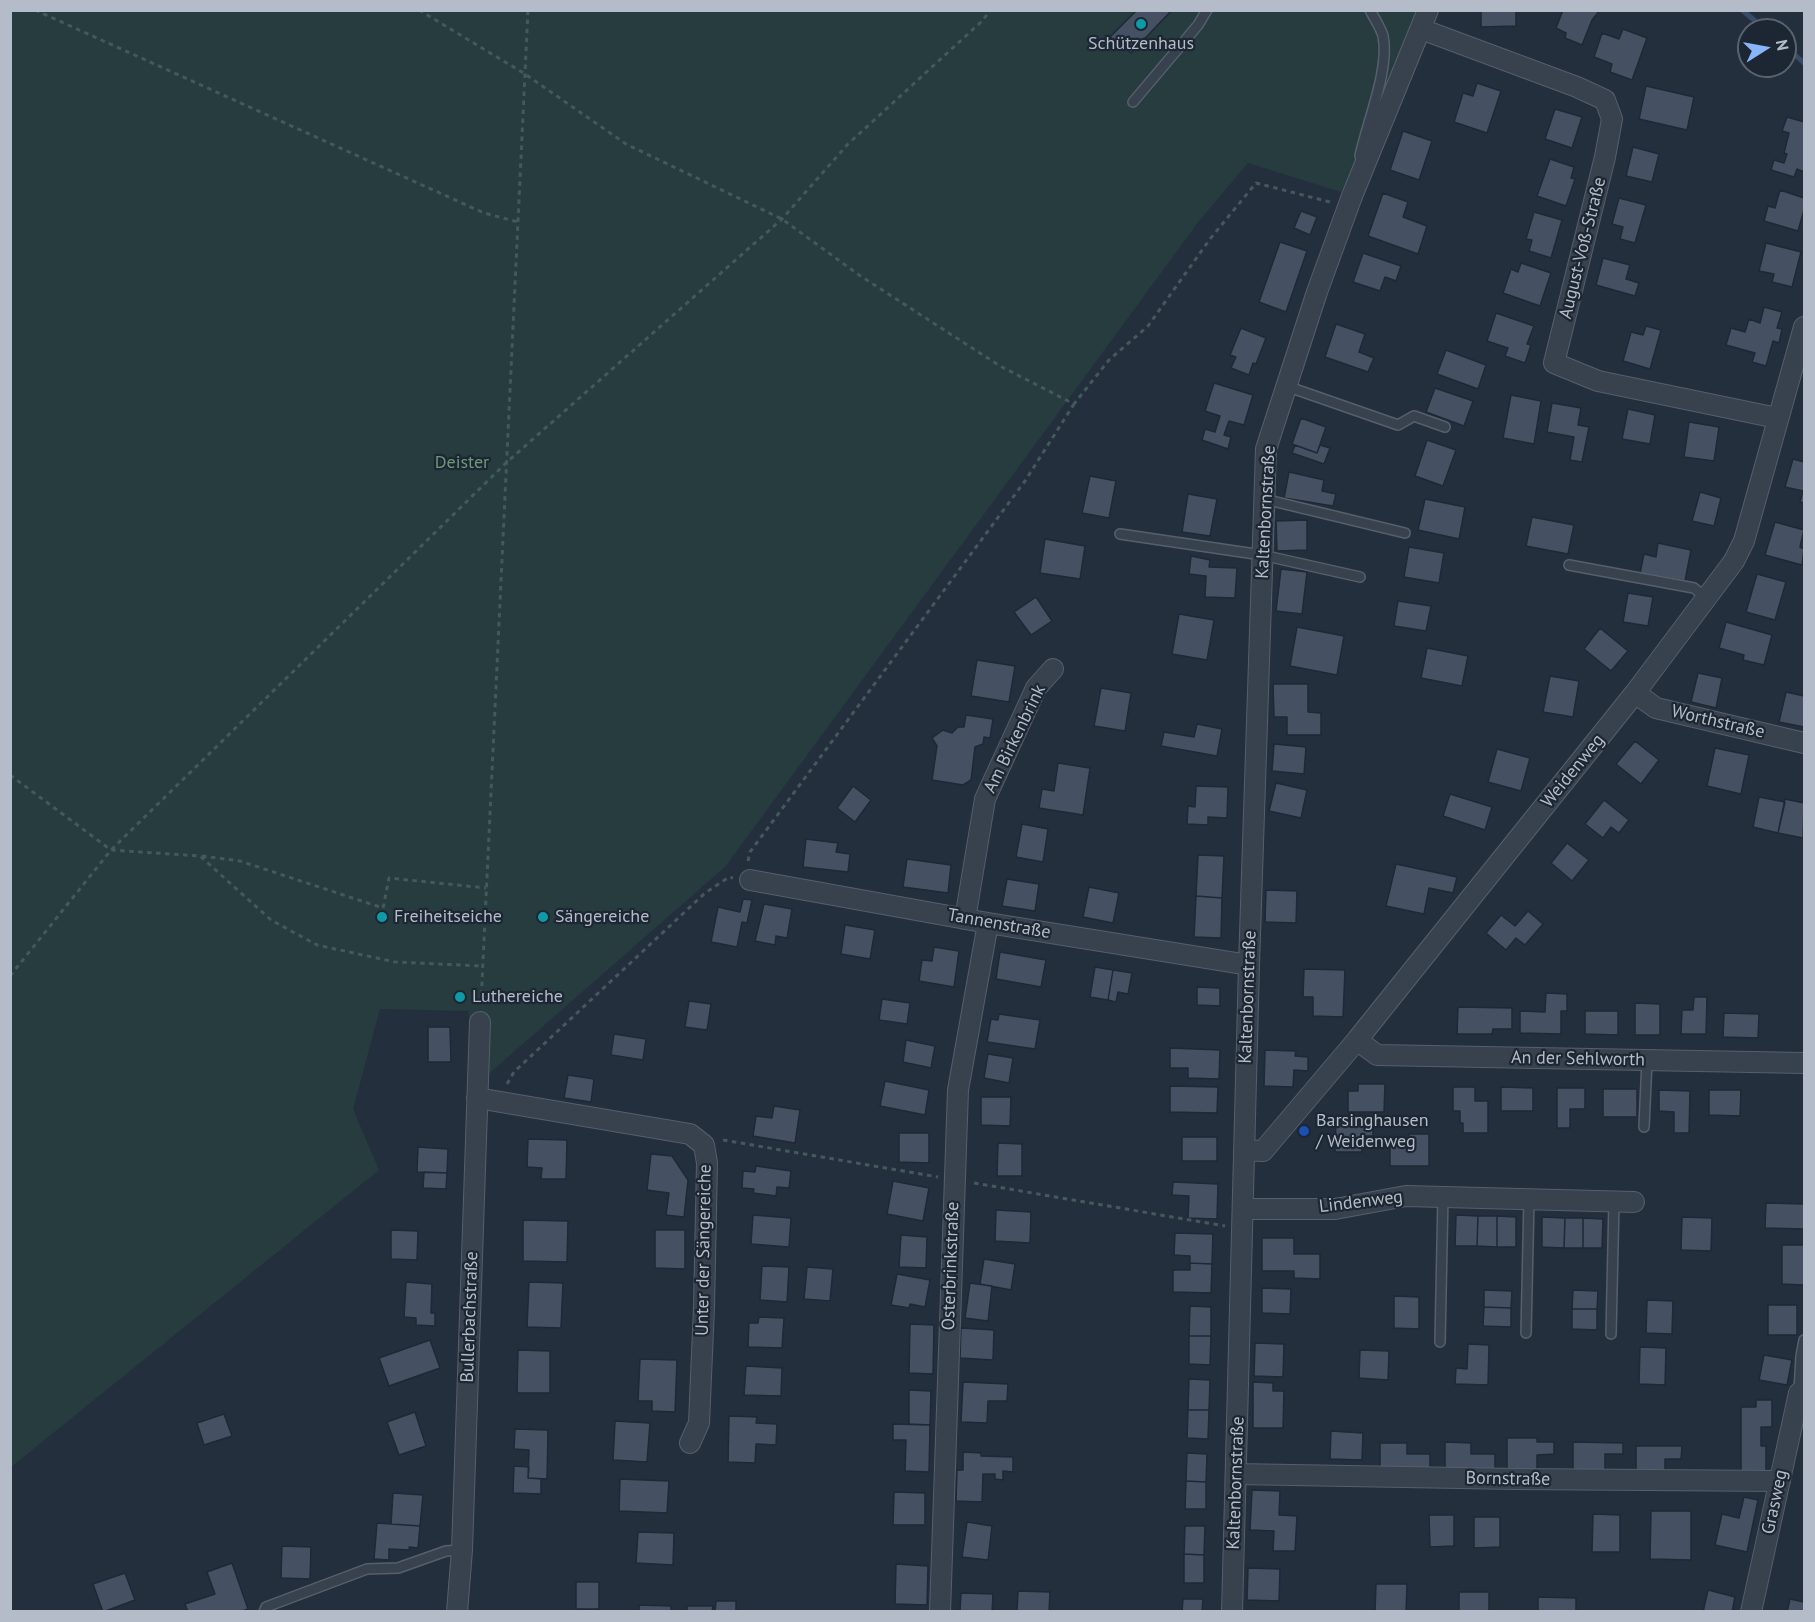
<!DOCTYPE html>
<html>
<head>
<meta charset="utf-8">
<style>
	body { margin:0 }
	#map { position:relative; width:1815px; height:1622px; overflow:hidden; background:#242f3e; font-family:"PT Sans",sans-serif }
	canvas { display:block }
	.frame { position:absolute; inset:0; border:12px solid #b4bcc9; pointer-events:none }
	.north { position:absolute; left:1737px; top:18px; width:60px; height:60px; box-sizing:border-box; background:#1d2633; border:2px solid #59626f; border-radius:50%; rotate:79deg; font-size:16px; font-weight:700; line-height:24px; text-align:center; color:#b4bcc9 }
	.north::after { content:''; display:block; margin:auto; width:21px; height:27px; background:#8ab4f8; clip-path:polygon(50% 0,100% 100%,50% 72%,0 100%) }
</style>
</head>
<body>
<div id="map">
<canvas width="1815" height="1622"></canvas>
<div class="frame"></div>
<div class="north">N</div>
</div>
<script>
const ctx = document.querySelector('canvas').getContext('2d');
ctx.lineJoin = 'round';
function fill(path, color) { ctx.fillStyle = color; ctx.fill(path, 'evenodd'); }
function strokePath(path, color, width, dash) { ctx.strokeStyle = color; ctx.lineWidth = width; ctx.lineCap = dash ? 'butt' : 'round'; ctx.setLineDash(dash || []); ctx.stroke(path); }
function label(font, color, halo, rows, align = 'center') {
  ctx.font = font + ' "PT Sans",sans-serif'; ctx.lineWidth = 4.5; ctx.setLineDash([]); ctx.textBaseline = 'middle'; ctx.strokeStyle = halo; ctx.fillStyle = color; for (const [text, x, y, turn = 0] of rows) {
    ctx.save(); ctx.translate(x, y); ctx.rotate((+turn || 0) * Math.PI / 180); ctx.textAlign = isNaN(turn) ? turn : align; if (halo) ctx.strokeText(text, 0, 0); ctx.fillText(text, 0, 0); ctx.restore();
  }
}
const green = new Path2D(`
	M11,11H1420L1374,127L1341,192L1248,163L1199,221L725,867L468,1092L469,1011L380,1009L353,1109L379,1170L11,1467Z`);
const stream = new Path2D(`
	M1742,10L1766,30
	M1785,46L1804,63`);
const building = new Path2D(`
	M1137,10H1172L1131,53L1110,37Z
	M1481,10H1516V26L1481,27Z
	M1563,10H1600L1592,20L1582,45L1565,38L1566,33L1556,28Z
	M1623,29L1647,38L1632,80L1610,72L1612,64L1594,57L1602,33L1619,39Z
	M1477,83L1501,91L1487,133L1454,122L1463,93L1473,96Z
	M1646,86L1694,97L1687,130L1639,119Z
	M1555,109L1582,117L1572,148L1545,139Z
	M1787,117L1804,122V172L1797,169L1794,177L1771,170L1774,160L1784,163L1787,154L1784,153L1789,133L1782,131Z
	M1403,131L1432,141L1419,180L1390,170Z
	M1633,147L1659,154L1652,182L1626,176Z
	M1550,159L1574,167L1571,178L1575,179L1566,206L1537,196Z
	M1780,190L1804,198V210L1798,231L1764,221L1768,206L1775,208Z
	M1383,193L1408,202L1403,217L1427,226L1418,254L1368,236Z
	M1619,198L1646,205L1635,243L1620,239L1623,227L1612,224Z
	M1301,211L1317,217L1310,235L1294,228Z
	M1534,212L1562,220L1551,258L1529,251L1532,240L1526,239Z
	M1280,242L1307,251L1286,312L1259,302Z
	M1766,243L1801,252L1792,287L1772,282L1774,274L1759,271Z
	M1363,253L1401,266L1396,281L1385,277L1380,291L1353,282Z
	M1603,258L1630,265L1626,279L1639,283L1635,296L1596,285Z
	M1521,263L1551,273L1540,306L1503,293L1511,269L1518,272Z
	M1764,307L1782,312L1777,328L1782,329L1779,343L1773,341L1766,366L1752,362L1755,353L1726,345L1731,328L1745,332L1749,319L1760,323Z
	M1496,313L1534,326L1527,344L1531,345L1525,363L1505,356L1508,348L1487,341Z
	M1336,324L1365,334L1359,352L1374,358L1368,372L1325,357Z
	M1646,326L1661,330L1650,369L1623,361L1631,332L1643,335Z
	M1241,328L1266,338L1256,364L1253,363L1249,375L1231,368L1236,357L1230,355Z
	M1446,350L1486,365L1478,389L1437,374Z
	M1214,383L1253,395L1244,425L1229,421L1224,435L1231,437L1228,449L1202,440L1205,429L1215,432L1220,416L1205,411Z
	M1435,388L1473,401L1464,426L1426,412Z
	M1511,395L1541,401L1534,444L1503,438Z
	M1552,403L1581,408L1578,425L1589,427L1582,462L1570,460L1574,437L1547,432Z
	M1628,409L1655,415L1650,444L1622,439Z
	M1301,418L1326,427L1317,453L1292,444Z
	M1689,422L1719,427L1714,461L1684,457Z
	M1427,440L1456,450L1443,486L1415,476Z
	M1295,445L1317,453L1320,445L1330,448L1324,464L1292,453Z
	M1793,459L1804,462V503L1800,502L1803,491L1785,487Z
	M1289,472L1324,480L1322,491L1336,494L1333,506L1284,498Z
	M1090,476L1116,481L1109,518L1082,513Z
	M1700,492L1721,498L1714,526L1692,521Z
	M1188,494L1217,499L1210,536L1182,532Z
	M1425,499L1465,507L1459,539L1418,530Z
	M1532,517L1574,525L1568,554L1526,546Z
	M1307,520V550L1277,551L1276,521Z
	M1775,522L1804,530L1800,547L1804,549L1802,565L1765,555Z
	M1045,539L1085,546L1080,579L1040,573Z
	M1658,543L1691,550L1685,581L1640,573L1644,554L1656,557Z
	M1409,547L1444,553L1439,583L1404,577Z
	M1191,556L1210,560L1209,567L1237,568L1235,598L1205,597L1206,576L1189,574Z
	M1281,569L1307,572L1302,614L1276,611Z
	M1757,574L1786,582L1775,620L1746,612Z
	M1628,593L1653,597L1648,626L1623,622Z
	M1036,597L1052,621L1031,635L1014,612Z
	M1398,601L1431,606L1426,631L1394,626Z
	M1179,614L1214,620L1207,660L1172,654Z
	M1726,622L1772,635L1764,665L1743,660L1744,655L1719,648Z
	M1297,627L1344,636L1337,675L1290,666Z
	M1600,628L1628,651L1611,671L1584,649Z
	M1427,648L1468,656L1462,686L1421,678Z
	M977,660L1015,666L1009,702L971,696Z
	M1698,673L1722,678L1716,708L1691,702Z
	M1550,676L1579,681L1573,717L1543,712Z
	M1273,684H1308V712L1321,713V735H1287V717H1274Z
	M1101,688L1131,693L1125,731L1094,726Z
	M1786,692L1804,696V727L1779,722Z
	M966,715L993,719L990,738L984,737L983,744L975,747L971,780L963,785L932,780L937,746L932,738L943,730L952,733L958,727H964Z
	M1197,724L1222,729L1217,756L1161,746L1164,732L1194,737Z
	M1635,741L1659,760L1641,784L1616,764Z
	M1274,744L1306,747L1304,774L1272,771Z
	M1715,748L1749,755L1741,794L1707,786Z
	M1497,749L1530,758L1521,791L1488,782Z
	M1058,763L1090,768L1083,815L1039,808L1042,789L1054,791Z
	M1276,783L1307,790L1301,818L1269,811Z
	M853,786L871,800L855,822L837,808Z
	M1196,786L1228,787L1227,818L1208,817V825L1187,824L1188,806L1195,807Z
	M1450,794L1492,807L1485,830L1443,816Z
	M1759,797L1785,802L1778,833L1753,827Z
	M1785,799L1804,803L1803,838L1778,833Z
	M1604,800L1629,820L1619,833L1611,827L1603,838L1585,824Z
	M1022,824L1048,829L1043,862L1016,857Z
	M806,839L838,843L836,852L850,854L848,872L803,867Z
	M1567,843L1589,860L1572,881L1551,863Z
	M1198,855L1224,856L1222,898L1196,896Z
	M907,859L951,865L948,893L903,887Z
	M1396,864L1457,877L1453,893L1429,888L1424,914L1386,906Z
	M1007,879L1039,884L1035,911L1002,906Z
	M1089,887L1119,893L1113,923L1083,917Z
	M1266,890L1297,891L1296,923L1265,922Z
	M1196,896L1222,898L1221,938L1194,937Z
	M743,899L752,900L747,923L742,922L737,947L711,942L718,907L740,912Z
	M764,904L792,909L787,938L776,936L775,945L755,941Z
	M1528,911L1543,924L1525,945L1516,938L1506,950L1486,933L1501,915L1515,926Z
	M845,925L875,930L870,959L841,954Z
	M934,947L959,951L954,987L919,981L922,960L932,961Z
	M1000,952L1046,960L1041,987L996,979Z
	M1095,967L1113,970L1108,1000L1090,997Z
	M1304,969L1345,970L1343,1017L1313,1016V997H1303Z
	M1113,970L1132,973L1128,994L1118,992L1116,1002L1108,1000Z
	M1197,987L1220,988V1006L1197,1005Z
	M1546,993L1567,994V1011H1561V1034L1520,1033V1011L1545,1012Z
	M1694,997H1707L1706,1034H1681L1682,1010H1693Z
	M882,999L910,1003L907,1024L879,1020Z
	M689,1001L711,1004L707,1030L685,1027Z
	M1635,1003L1660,1004V1035H1635Z
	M1458,1007L1512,1008V1029H1493L1492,1034H1457Z
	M1585,1011H1618V1035L1585,1034Z
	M1724,1013L1759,1014L1758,1038L1723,1037Z
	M999,1014L1040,1020L1035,1049L987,1042L991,1019L998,1020Z
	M428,1027H450L451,1062H428Z
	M614,1034L646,1039L643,1060L611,1055Z
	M906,1040L935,1046L931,1068L903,1062Z
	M1170,1048L1220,1050L1219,1079L1188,1078V1068H1170Z
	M1265,1050L1296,1051L1295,1056L1308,1057V1071L1294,1070L1293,1087L1264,1086Z
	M988,1054L1013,1058L1009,1083L984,1078Z
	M568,1075L594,1079L591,1102L564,1098Z
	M885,1081L929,1090L925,1115L880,1106Z
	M1358,1084H1385L1384,1112H1348V1091H1358Z
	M1170,1086L1218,1087L1217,1113L1170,1112Z
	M1453,1087H1475V1101H1488V1133H1463V1123H1460V1111H1453Z
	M1501,1087L1533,1088V1111H1501Z
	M1557,1088H1585V1109H1570V1128H1557Z
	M1603,1089H1637V1117H1603Z
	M1659,1090L1690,1091L1689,1133H1674V1112L1659,1111Z
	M1709,1090H1741L1740,1116L1709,1115Z
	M981,1097H1011L1010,1126L981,1125Z
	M774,1106L800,1110L795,1143L753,1136L756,1116L772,1118Z
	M1359,1115L1373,1116V1136H1362V1152H1335L1336,1121H1359Z
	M899,1133H929V1163L899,1162Z
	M1409,1134H1429V1166H1390V1139H1409Z
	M1182,1137H1217V1161H1182Z
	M528,1139L567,1140L566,1179H541L542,1168L527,1167Z
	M998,1143L1022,1144V1176H997Z
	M418,1147L448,1149L447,1173L417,1172Z
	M651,1154L672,1156L688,1180L684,1217L666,1215L669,1193L647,1190Z
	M756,1166L791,1171L789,1188L777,1187L776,1196L753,1193L754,1189L742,1188L743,1171L755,1172Z
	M424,1172L447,1173L446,1189L423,1188Z
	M893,1181L929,1188L923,1221L887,1214Z
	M1173,1182L1218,1184L1217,1219L1188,1218L1189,1196L1172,1195Z
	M1766,1203L1804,1204V1229L1765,1228Z
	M996,1210L1031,1212L1030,1243L995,1241Z
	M753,1215L791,1218L789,1247L751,1244Z
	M1456,1215L1478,1216L1477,1246H1455Z
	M1478,1216H1497V1247L1477,1246Z
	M1497,1216L1516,1217V1247H1497Z
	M1542,1217L1565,1218L1564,1248L1542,1247Z
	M1682,1217L1712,1218L1711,1251L1681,1250Z
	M1565,1218H1583V1248H1564Z
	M1583,1218L1603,1219L1602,1248H1583Z
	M523,1220L568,1221L567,1262L523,1261Z
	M391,1230L418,1231L417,1260L391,1259Z
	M655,1230H685V1269L655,1268Z
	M1175,1233L1213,1234L1212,1264L1190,1263V1256L1174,1255Z
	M901,1235L927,1237L926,1268L899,1267Z
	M1262,1238H1294V1254H1320V1279L1294,1278V1271H1262Z
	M1782,1245H1804V1285L1782,1284Z
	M984,1259L1015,1264L1011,1290L980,1284Z
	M1190,1263L1212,1264L1211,1293L1173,1292V1270H1190Z
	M762,1266L789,1267L787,1302L760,1300Z
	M807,1267L833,1269L830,1301L804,1299Z
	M897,1274L930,1280L925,1307L910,1304L909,1308L891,1305Z
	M406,1282L432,1284L431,1313H435V1326L416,1325V1318L404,1317Z
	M529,1282L563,1283L561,1328L527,1327Z
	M970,1283L992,1286L988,1321L965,1318Z
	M1262,1288L1291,1289L1290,1314L1262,1313Z
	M1484,1290L1512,1291L1511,1308L1484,1307Z
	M1573,1290L1598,1291L1597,1309H1572Z
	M1394,1296L1419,1297V1329L1394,1328Z
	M1647,1300L1673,1301L1672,1334L1646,1333Z
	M1768,1305H1797V1335H1768Z
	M1190,1306L1211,1307V1336H1189Z
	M1484,1307L1511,1308V1327L1483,1326Z
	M1572,1309H1597V1330L1572,1329Z
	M759,1317L784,1318L782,1348L748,1347L749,1323H758Z
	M910,1324L934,1325L933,1374L909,1373Z
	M961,1328L994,1330L993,1360L960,1358Z
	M1189,1336H1211L1210,1365L1189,1364Z
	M430,1340L440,1368L389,1386L379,1358Z
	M1255,1343L1284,1344L1283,1377L1254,1376Z
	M1468,1344L1489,1345L1488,1385L1455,1384L1456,1368L1467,1369Z
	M1640,1347L1666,1348L1665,1385L1639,1384Z
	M518,1350L550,1351V1393H517Z
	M1360,1350L1389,1351L1388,1380L1359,1378Z
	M1764,1355L1792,1360L1787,1385L1759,1380Z
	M640,1359L677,1360L675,1412L652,1411V1401H638Z
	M746,1366L782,1368L781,1396L744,1395Z
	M1189,1379L1210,1380L1209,1410H1188Z
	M963,1382L1008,1384L1007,1401H988L987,1423L961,1422Z
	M1253,1382L1273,1383V1391H1284L1283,1428H1253Z
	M909,1390L931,1391L930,1425L909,1424Z
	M1756,1400H1772V1427H1761V1446H1766V1474H1741V1407H1756Z
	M1188,1410H1209L1208,1439L1187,1438Z
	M415,1412L426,1446L399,1455L387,1422Z
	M224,1414L232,1436L204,1445L197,1423Z
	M729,1416L757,1417L756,1423L777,1424L776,1445L756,1444L755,1463L728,1462Z
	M615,1421L650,1423L647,1462L613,1460Z
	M893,1424L930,1425L929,1472L905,1471L906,1440H893Z
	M515,1429L548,1430L547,1479L528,1478L529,1450L514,1449Z
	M1331,1431L1363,1433L1362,1460L1330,1459Z
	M1507,1438H1537V1442H1554V1454L1537,1455V1470H1507Z
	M1445,1442L1471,1443V1454H1495V1469L1445,1468Z
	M1573,1442L1623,1443V1454H1605V1471L1573,1470Z
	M1380,1443H1407V1454H1430V1468L1380,1467Z
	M1636,1446H1682L1681,1459H1665V1471H1636Z
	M963,1452L981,1453V1456L1013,1457V1472L1003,1471V1480L995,1479V1474H983L982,1502L956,1501L957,1470H963Z
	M1187,1453L1207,1454L1206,1482L1186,1481Z
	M514,1466L529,1467L528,1478L541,1479V1494L513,1493Z
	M620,1479L669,1481L667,1513L619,1511Z
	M1186,1481L1206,1482V1509H1185Z
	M1252,1490L1280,1491L1279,1515L1297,1516L1295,1551H1273L1274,1531L1250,1530Z
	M894,1492L925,1493V1525H893Z
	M393,1493L423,1495L420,1526L391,1524Z
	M1744,1497L1758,1500L1747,1552L1715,1545L1722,1514L1739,1518Z
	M1651,1511H1691V1560L1650,1559Z
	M1593,1514L1620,1515V1552H1592Z
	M1429,1515H1454V1546L1430,1547Z
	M1474,1517H1500V1547L1474,1548Z
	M967,1522L992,1526L988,1560L962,1557Z
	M377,1523L420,1526L418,1548L409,1547L410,1550L389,1549V1560L374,1559Z
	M1185,1526H1205L1204,1555L1184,1554Z
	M638,1532L674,1533L673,1565L636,1563Z
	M282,1546L311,1547L310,1579L281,1578Z
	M1184,1554L1204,1555V1583H1184Z
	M232,1563L248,1609L240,1612H188L185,1604L215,1594L207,1572Z
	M896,1564L928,1566L927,1605L895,1604Z
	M1248,1568L1280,1569L1279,1601L1247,1600Z
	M125,1573L135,1600L103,1612L93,1584Z
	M576,1582H599V1609H576Z
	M1376,1584H1407L1406,1612H1375Z
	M1708,1590L1735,1597L1732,1612H1703Z
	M1018,1591L1050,1592L1049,1612H1017Z
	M1459,1592H1489V1612H1459Z
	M961,1593L993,1594L992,1612H960Z
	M1538,1597L1576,1598V1612H1538Z
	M1183,1599H1203L1202,1612H1182Z
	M1790,1599L1804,1602V1612H1787Z
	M716,1601H736V1612H715Z
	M639,1605L671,1606V1612H639Z
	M687,1606H713L712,1612H687Z`);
const path = new Path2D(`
	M35,10L484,213L518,222
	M419,10L525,74L626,144L782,219L859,275L1000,366L1074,404L1109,360L1148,326L1210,239L1256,183L1330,202
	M10,775L111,850L200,856L271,920L317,945L395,962L482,966
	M202,856L240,861L383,908L389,878L486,888
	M748,861L750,852L1025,481L1074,404
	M10,976L111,850L507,462L782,219L847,145L981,22L991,10
	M481,1004L528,10
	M507,1084L514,1072L705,893L729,877L733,878
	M723,1140L938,1177
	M974,1183L1225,1226`);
const lane = new Path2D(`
	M1133,102L1198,25L1207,10
	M1360,156C1367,122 1390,69 1383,36C1381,28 1374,18 1370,10
	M1286,386L1398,425L1414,416L1445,427
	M1264,499L1405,533
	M1120,534L1262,555L1360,577
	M1569,565L1694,588L1706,598
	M1644,1127L1647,1060
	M1526,1333L1529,1199
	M1611,1334L1614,1202
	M1440,1342L1443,1196
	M1799,1391L1801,1356L1804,1340
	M264,1612L266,1607L367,1569L398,1568L446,1551L462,1550`);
const street = new Path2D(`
	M1421,29L1577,87L1605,100L1612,119L1605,157L1554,363L1598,381L1777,418
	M1635,693L1656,708L1804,743
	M750,880L988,923L1249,965
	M965,919L985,799L1036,688L1053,669
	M1357,1040L1377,1055L1804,1063
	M477,1098L690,1134L704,1145L707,1163L704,1307L699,1423L690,1443
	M1244,1150L1263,1151L1357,1040L1635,693L1734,561L1744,541L1804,327
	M1243,1209H1335L1406,1196L1634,1202
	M1236,1474L1516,1479L1780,1481
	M457,1612L462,1550L480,1022
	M940,1612L958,1090L988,923
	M1232,1612L1249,965L1266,449L1317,292L1352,196L1428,10
	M1751,1612L1799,1393L1804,1389`);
const markers = [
	[1141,24,6,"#0f9aa8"],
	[382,917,6,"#0f9aa8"],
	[543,917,6,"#0f9aa8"],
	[460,997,6,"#0f9aa8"],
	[1304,1131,6,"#1a4fb4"]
];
const poiNames = [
	["Schützenhaus",1141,44,"center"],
	["Freiheitseiche",394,917],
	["Sängereiche",555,917],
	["Luthereiche",472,997],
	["Barsinghausen",1316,1121],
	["/ Weidenweg",1316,1142]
];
const streetNames = [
	["August-Voß-Straße",1583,248,-76],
	["Kaltenbornstraße",1266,512,-87],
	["Worthstraße",1718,722,13],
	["Am Birkenbrink",1015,739,-64],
	["Weidenweg",1573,771,-51],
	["Tannenstraße",999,924,10],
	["Kaltenbornstraße",1248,997,-88],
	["An der Sehlworth",1578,1059,1],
	["Lindenweg",1361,1202,-7],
	["Unter der Sängereiche",704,1250,-89],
	["Osterbrinkstraße",951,1266,-88],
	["Bullerbachstraße",470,1317,-88],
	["Bornstraße",1508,1479,1],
	["Kaltenbornstraße",1236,1483,-88],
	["Grasweg",1775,1502,-78]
];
const parkNames = [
	["Deister",462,463]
];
fill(green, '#263c3f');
strokePath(stream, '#394c67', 5);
fill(building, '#455162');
strokePath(building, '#1f2835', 1.5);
strokePath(lane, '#565f6c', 12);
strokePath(street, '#565f6c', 22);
strokePath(path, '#44595c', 3, [4.5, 4.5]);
strokePath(lane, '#38414e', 9);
strokePath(street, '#38414e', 20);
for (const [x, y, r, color] of markers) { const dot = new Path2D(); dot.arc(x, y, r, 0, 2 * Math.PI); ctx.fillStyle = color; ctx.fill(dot); strokePath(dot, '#1d2633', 2); }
label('18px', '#b4bcc9', '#1d2633', poiNames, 'left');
label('18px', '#b4bcc9', '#1d2633', streetNames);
label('18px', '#6b9a76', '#1d2633', parkNames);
</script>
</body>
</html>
